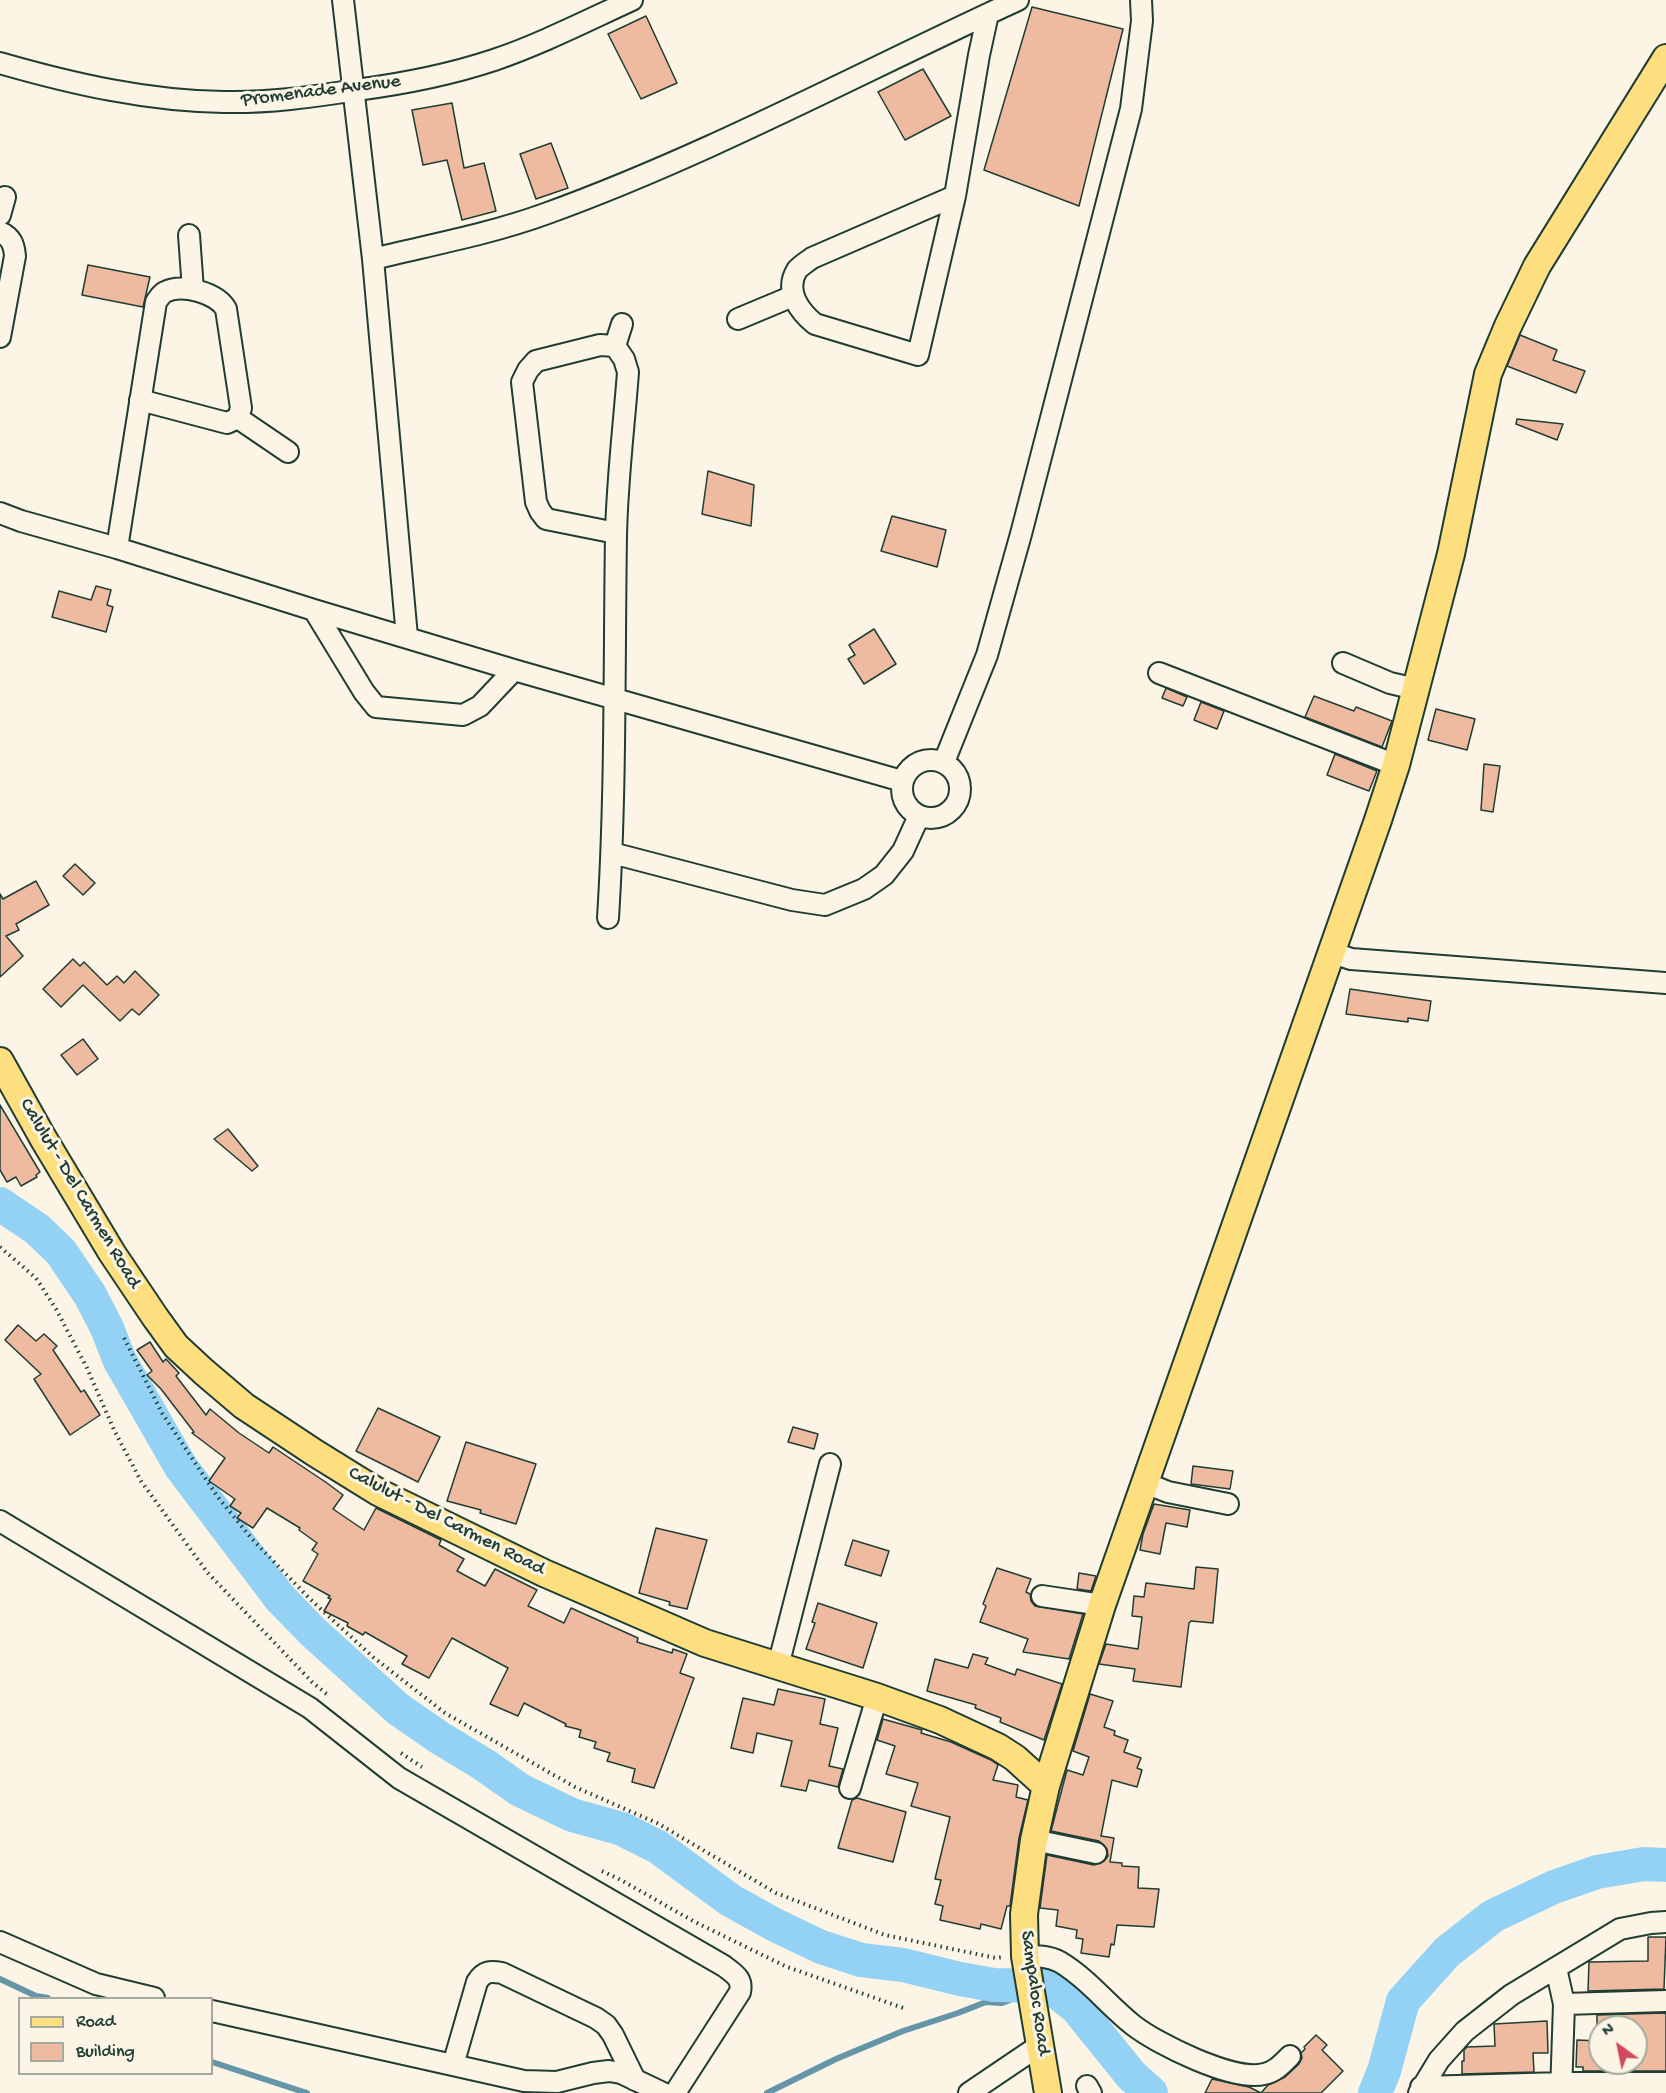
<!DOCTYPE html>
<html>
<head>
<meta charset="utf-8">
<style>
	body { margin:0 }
	#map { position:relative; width:1666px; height:2093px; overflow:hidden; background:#fcf5e5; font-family:"Gochi Hand",sans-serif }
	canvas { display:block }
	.legend { position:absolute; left:18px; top:1997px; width:195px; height:78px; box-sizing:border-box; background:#fcf5e5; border:2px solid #a4ab9e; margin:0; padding:8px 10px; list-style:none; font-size:18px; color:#1f3d34 }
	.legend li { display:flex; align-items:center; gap:12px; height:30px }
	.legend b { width:30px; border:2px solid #a4ab9e }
	.north { position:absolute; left:1588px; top:2015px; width:60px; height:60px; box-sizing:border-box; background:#fcf5e5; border:2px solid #a4ab9e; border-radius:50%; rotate:327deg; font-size:16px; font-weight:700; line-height:24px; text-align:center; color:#1f3d34 }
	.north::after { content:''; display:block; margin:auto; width:21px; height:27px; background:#d1495b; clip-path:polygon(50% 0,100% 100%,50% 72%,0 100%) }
</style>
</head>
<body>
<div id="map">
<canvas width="1666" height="2093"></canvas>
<ul class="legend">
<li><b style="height:8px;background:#fedf80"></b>Road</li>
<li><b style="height:16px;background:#eebba0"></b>Building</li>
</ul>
<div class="north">N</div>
</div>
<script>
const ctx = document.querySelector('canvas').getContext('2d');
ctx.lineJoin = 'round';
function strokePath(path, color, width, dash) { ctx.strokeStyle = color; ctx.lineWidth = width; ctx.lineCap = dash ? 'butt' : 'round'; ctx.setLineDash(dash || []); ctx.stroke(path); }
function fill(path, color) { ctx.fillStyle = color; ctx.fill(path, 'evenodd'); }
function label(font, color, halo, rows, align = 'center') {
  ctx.font = font + ' "Gochi Hand",sans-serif'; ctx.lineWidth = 6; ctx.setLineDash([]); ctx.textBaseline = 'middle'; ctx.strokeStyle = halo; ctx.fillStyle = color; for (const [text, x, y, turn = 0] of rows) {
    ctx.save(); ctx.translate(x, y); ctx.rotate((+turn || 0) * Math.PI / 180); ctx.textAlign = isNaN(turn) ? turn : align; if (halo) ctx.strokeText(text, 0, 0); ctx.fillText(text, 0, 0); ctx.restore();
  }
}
const stream = new Path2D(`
	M0,1979L36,1996L48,1998
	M212,2062L307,2093
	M767,2093L836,2059L903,2031L958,2013L986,2002L1002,2003L1026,1994`);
const river = new Path2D(`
	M0,1204L37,1229L61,1252L90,1295L107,1328L120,1361L181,1467L280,1598L313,1632L398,1709L440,1738L483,1764L520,1790L572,1815L622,1829L658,1847L730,1900L775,1925L821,1947L861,1960L903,1965L960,1979L994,1985L1049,1986L1077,2008L1131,2075L1151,2093
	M1375,2093L1384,2071L1403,2001L1447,1952L1493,1916L1554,1887L1597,1872L1644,1864L1666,1865`);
const building = new Path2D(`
	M1032,7L1123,29L1079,206L984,170Z
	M646,16L677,83L641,99L608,34Z
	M923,69L951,116L905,140L878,92Z
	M452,103L464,168L484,163L496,211L462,220L447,160L423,165L412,110Z
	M551,143L568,188L536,199L520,154Z
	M88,265L150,277L143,307L82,295Z
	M1520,335L1557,350L1553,360L1585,371L1576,393L1507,366Z
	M1517,419L1563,424L1557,440L1516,424Z
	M708,471L754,485L751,526L702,514Z
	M892,516L946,530L937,567L881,551Z
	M96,586L111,590L107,605L113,607L106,632L52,617L59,591L91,600Z
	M874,629L896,664L864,684L848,659L855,655L849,645Z
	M1166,688L1187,697L1183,706L1162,698Z
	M1314,696L1354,711L1356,707L1392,721L1382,747L1305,717Z
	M1201,702L1224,711L1217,729L1194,720Z
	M1436,709L1475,719L1467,750L1428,740Z
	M1335,754L1377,771L1369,791L1327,775Z
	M1484,764L1500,766L1493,812L1481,810Z
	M75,864L95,883L83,895L63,876Z
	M36,881L49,905L16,924L19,930L6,936L23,956L0,977V894L3,899Z
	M73,959L80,966L84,962L107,985L117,976L124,983L135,971L159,995L139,1015L132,1009L120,1021L83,985L61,1007L43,989Z
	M1350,989L1431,1001L1428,1021L1408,1018V1022L1346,1014Z
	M83,1039L98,1059L77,1075L61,1055Z
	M0,1105L40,1172L36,1175L37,1177L21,1186L16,1177L7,1182L0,1170Z
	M228,1129L258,1166L252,1171L214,1139Z
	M18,1325L36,1341L44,1334L57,1346L53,1350L81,1392L84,1390L100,1415L70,1435L34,1379L41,1374L5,1340Z
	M150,1342L163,1362L166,1359L179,1373L176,1376L206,1415L210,1409L239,1433L269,1453L273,1447L327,1483L343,1495L333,1509L364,1530L376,1508L441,1540L439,1545L464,1559L457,1571L485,1586L495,1569L537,1590L528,1606L564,1623L571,1608L638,1638L637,1642L672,1653L673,1649L687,1654L680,1673L694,1678L654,1788L632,1782L635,1769L607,1761L610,1753L594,1748L596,1742L579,1737L581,1730L565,1726L566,1724L524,1703L518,1716L490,1704L508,1668L452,1638L429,1678L402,1664L407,1656L365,1632L363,1635L347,1626L348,1623L324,1611L331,1599L328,1598L330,1596L303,1581L318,1554L312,1550L317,1543L299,1530L300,1528L267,1508L253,1528L237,1518L241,1513L230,1506L235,1499L209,1481L225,1458L192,1433L194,1432L161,1389L147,1375L152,1371L137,1350Z
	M378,1408L440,1437L418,1482L356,1451Z
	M793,1427L818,1434L814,1449L788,1442Z
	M466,1442L536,1464L516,1524L480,1513L481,1510L447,1501Z
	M1193,1466L1233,1471L1230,1489L1191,1484Z
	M1154,1504L1190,1510L1187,1527L1166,1523L1160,1554L1140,1550L1143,1534Z
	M656,1528L707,1540L687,1609L669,1605L670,1602L639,1593Z
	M853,1540L889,1551L881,1576L845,1565Z
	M1196,1567L1218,1569L1213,1623L1191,1621L1189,1623L1181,1687L1133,1681L1135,1669L1099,1664L1106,1644L1138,1649L1142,1617L1132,1616L1134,1596L1144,1597L1146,1583L1194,1589Z
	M997,1568L1031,1579L1026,1592L1030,1594L1031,1601L1035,1606L1083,1614L1069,1659L1023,1652L1028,1639L980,1622L986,1606L983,1604Z
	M1079,1573L1096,1576L1091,1591L1077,1589Z
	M818,1603L877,1623L863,1668L806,1649L815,1623L812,1622Z
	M973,1654L988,1658L985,1664L1015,1675L1017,1669L1062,1684L1044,1740L1000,1722L1001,1718L975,1708L976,1705L927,1691L935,1659L968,1668Z
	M778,1689L825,1699L820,1724L838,1728L829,1766L843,1769L838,1787L809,1780L806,1791L781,1786L792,1741L757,1733L753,1753L731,1748L743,1698L774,1705Z
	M1090,1694L1113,1701L1104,1727L1115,1731L1114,1735L1128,1740L1124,1752L1141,1758L1137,1768L1142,1770L1137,1787L1112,1780L1101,1836L1114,1838L1110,1862L1122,1863V1866L1139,1867L1138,1888L1159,1889L1154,1927L1117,1925L1114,1945L1111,1944L1109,1957L1081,1953L1083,1939L1076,1938L1077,1930L1056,1926L1058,1910L1040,1908L1047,1855L1094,1865L1104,1861L1108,1856L1107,1849L1099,1841L1051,1831L1067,1770L1083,1775L1089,1757L1073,1751Z
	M883,1719L922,1730L921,1733L951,1742L991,1760L998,1765L993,1780L1018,1785L1016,1797L1028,1800L1019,1838L1010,1906H1007L1001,1929L981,1924L980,1929L940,1920L943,1906L935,1904L941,1880L935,1879L950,1817L911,1806L918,1783L886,1774L895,1746L877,1740Z
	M857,1798L906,1812L893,1862L838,1848L852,1800Z
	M1648,1937H1666L1664,1989L1588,1991L1589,1962L1648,1961Z
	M1664,2013L1666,2014V2071H1583V2067H1576L1577,2040L1600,2041V2063H1636V2027H1597V2015Z
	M1547,2021L1548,2053H1533L1534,2072L1462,2074V2061H1464V2050L1467,2047L1495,2046L1494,2024Z
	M1316,2035L1327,2045L1322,2050L1343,2071L1321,2093H1205L1212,2079L1249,2087L1261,2093L1268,2085L1285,2077L1299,2064L1302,2058L1301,2053L1305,2049L1304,2047Z`);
const path = new Path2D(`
	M0,1247L36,1278L56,1309L87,1368L115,1432L141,1481L207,1572L312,1682L329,1696
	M124,1338L162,1413L217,1496L252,1539L311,1600L373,1657L445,1713L575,1787L657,1823L776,1893L885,1935L996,1958L1003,1957
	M401,1753L422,1767
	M602,1871L621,1880L693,1921L787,1967L906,2009`);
const minor = new Path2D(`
	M343,0L373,259L407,637
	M0,63C73,84 148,101 224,102C268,103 312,97 356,90C402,84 449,75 494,60C541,44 586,21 632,0
	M955,196L812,258C807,262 800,266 797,270C784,291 800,312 815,324L918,355L955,196L979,55L988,14
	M0,215L5,197
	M0,232C11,237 14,244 15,256L0,337
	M189,235L193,290
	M373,259C430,245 490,234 545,214C708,155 861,72 1018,0
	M738,319L793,296
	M615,346L622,324
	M140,400L227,423L238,418
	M238,418L288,452
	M0,513L21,521L117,548L314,610L514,670L902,781
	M117,548L156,302C159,298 161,294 165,292C182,283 217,293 226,309L241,408L238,418
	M314,610L364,692L376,707L463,715L480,706L514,670
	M1343,663L1390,683L1416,689
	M1159,673L1396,765
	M902 789a29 29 0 1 1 58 0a29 29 0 1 1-58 0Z
	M944,762L987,655L1021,534L1131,109L1142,21L1141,0
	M612,853L792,900L825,905L864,889L884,875L903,851L919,816
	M608,918C616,791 614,663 616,536C617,481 624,426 628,372L624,359L615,346L600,345L536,361L528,370L522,382L536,502L540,511L546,519L616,533
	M1330,952L1351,959L1666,983
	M1145,1483L1168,1492L1228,1504
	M0,1521L310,1708L399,1778L724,1966C734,1974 743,1978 740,1992L675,2093
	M1042,1596L1102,1605
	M778,1666L830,1464
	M850,1788L877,1697
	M1034,1840L1096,1853
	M0,1942L96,1984L154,1998
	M1025,1956C1037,1956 1049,1956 1060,1962C1088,1979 1108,2005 1133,2025C1157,2044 1234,2082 1264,2074C1275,2072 1282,2064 1290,2056
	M1556,1968L1564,2004L1561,2093
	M1564,2004L1666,2001
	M212,2011L524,2081L557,2082L593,2073L609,2071L621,2073L663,2093
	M453,2065L477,1982C484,1971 490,1971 502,1973L596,2018L606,2025L613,2035L635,2080
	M1087,2086L1091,2093
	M1421,2087L1562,2083H1666
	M969,2093L1040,2045
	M1419,2093L1439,2060L1465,2031L1511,1995L1620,1929L1651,1923L1666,1922`);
const major = new Path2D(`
	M0,1061L43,1138L112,1253L155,1317L176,1346L204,1372L244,1406L315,1453L378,1492L544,1573L705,1643L877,1697L940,1720L998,1747L1015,1758L1046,1786
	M1048,2093L1025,1956L1024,1914L1034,1840L1046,1786L1102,1605L1378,820L1396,765L1451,554L1488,374L1508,326L1537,266L1666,58`);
const streetNames = [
	["Promenade Avenue",321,92,-7],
	["Calulut - Del Carmen Road",79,1194,59],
	["Calulut - Del Carmen Road",446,1522,27],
	["Sampaloc Road",1034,1993,82]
];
strokePath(stream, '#6596a8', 6);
strokePath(river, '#94d2f5', 34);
fill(building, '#eebba0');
strokePath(building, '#1f3d34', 1.5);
strokePath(minor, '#1f3d34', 24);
strokePath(major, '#1f3d34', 30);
strokePath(path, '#1f3d34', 4, [1.5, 4.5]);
strokePath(minor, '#fcf5e5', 20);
strokePath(major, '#fedf80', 26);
label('20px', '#1f3d34', '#fcf5e5', streetNames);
</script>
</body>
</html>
